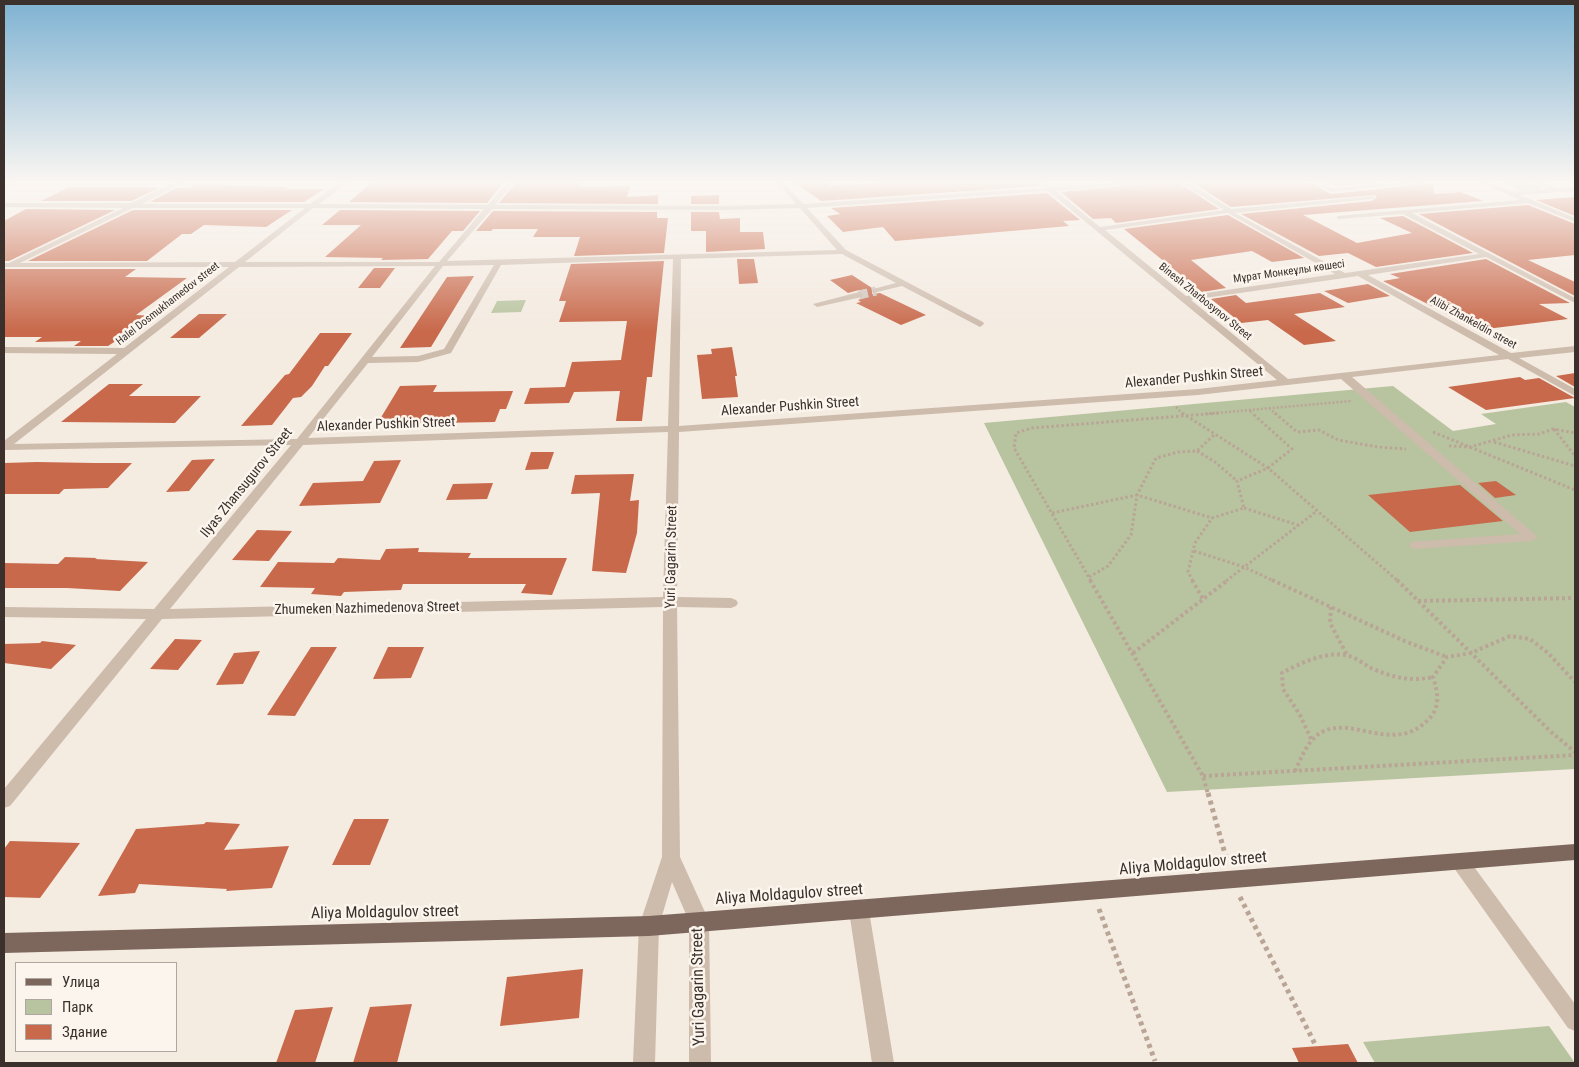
<!DOCTYPE html>
<html>
<head>
<meta charset="utf-8">
<style>
	body { margin:0 }
	#map { position:relative; width:1579px; height:1067px; overflow:hidden; background:#f4ebe1; font-family:"Roboto Condensed",sans-serif }
	canvas { display:block }
	.frame { position:absolute; inset:0; border:5px solid #3b302b; pointer-events:none }
	.legend { position:absolute; left:15px; top:962px; width:162px; height:90px; box-sizing:border-box; background:#fbf5ee; border:1px solid #aea6a0; margin:0; padding:6px 9px; list-style:none; font-size:15px; color:#3b302b }
	.legend li { display:flex; align-items:center; gap:10px; height:25px }
	.legend b { width:25px; border:1px solid #aea6a0 }
</style>
</head>
<body>
<div id="map">
<canvas width="1579" height="1067"></canvas>
<div class="frame"></div>
<ul class="legend">
<li><b style="height:6px;background:#7d675c"></b>Улица</li>
<li><b style="height:14px;background:#b8c4a0"></b>Парк</li>
<li><b style="height:14px;background:#c8694b"></b>Здание</li>
</ul>
</div>
<script>
const ctx = document.querySelector('canvas').getContext('2d');
ctx.lineJoin = 'round';
function fill(path, color) { ctx.fillStyle = color; ctx.fill(path, 'evenodd'); }
function strokePath(path, color, width, dash) { ctx.strokeStyle = color; ctx.lineWidth = width; ctx.lineCap = dash ? 'butt' : 'round'; ctx.setLineDash(dash || []); ctx.stroke(path); }
function label(font, color, halo, rows, align = 'center') {
  ctx.font = font + ' "Roboto Condensed",sans-serif'; ctx.lineWidth = 5; ctx.setLineDash([]); ctx.textBaseline = 'middle'; ctx.strokeStyle = halo; ctx.fillStyle = color; for (const [text, x, y, turn = 0] of rows) {
    ctx.save(); ctx.translate(x, y); ctx.rotate((+turn || 0) * Math.PI / 180); ctx.textAlign = isNaN(turn) ? turn : align; if (halo) ctx.strokeText(text, 0, 0); ctx.fillText(text, 0, 0); ctx.restore();
  }
}
const green = new Path2D(`
	M1501,181H1529L1543,188L1523,191Z
	M526,300L521,312L491,313L497,301Z
	M1393,386L1453,431L1496,424L1481,414L1566,402L1575,407V769L1167,792L984,423Z
	M1549,1026L1575,1063H1375L1363,1042Z`);
const building = new Path2D(`
	M432,181H505L487,203L349,202L372,182Z
	M517,181H581L580,187L630,186L627,197L658,195V204L499,203Z
	M793,181H827L831,186L875,183L874,181H1035L1040,186L821,201Z
	M1176,181L1219,209L1116,223L1111,218L1093,219L1061,192Z
	M1190,181H1307L1331,194L1433,183L1434,194L1461,192L1483,201L1303,215L1357,243L1412,233L1380,218L1403,216L1473,253L1376,267L1348,253L1319,256L1241,214L1372,201L1377,197L1375,195L1231,207Z
	M1320,181H1392L1335,186Z
	M195,185L289,187L285,189H324L304,202H150L176,188H189Z
	M69,187H145L159,188L131,201H41Z
	M1047,193L1080,220L1063,221L1069,226L895,241L883,227L843,232L827,216L840,214L831,208Z
	M719,195V204H691V196Z
	M1575,197V216L1536,200Z
	M1528,205L1575,224V255L1528,260L1575,282V296L1419,214Z
	M26,209L115,210L9,261H4V221Z
	M133,210H292L266,227L204,225L191,234H182L147,261H28Z
	M340,210L480,211L463,231H452L428,259L381,260L383,258L325,257L361,225H322Z
	M493,211L657,212V218H668L664,253L574,256L580,237H533L538,229H493L491,231H476Z
	M691,212H719L720,219L740,218V232H763L765,249L706,252V231H691Z
	M1228,215L1304,258L1272,262L1252,251L1191,260L1226,288L1202,292L1124,229Z
	M737,259H754L758,283L739,284Z
	M1486,259L1570,303L1539,304L1568,319L1478,330L1383,281L1400,278L1390,274Z
	M664,261L652,377H647L642,421H616L620,391L574,392L569,403L524,404L530,388L565,387L572,362L621,360L627,321L559,322L566,301H559L571,264Z
	M374,268H395L380,288H358Z
	M4,269H136L125,277L187,278L136,315L154,316L108,346H74L81,341L35,342L42,337H4Z
	M852,275L872,288V294L880,293L926,315L901,325L856,303L861,302L858,300L863,298V291L859,290L848,293L830,280Z
	M474,276L431,347L400,348L447,277Z
	M1368,284L1390,296L1348,303L1324,291Z
	M1320,293L1345,307L1294,314L1336,341L1304,345L1268,320L1241,323L1211,299L1236,295L1246,303Z
	M199,314H227L199,338H170Z
	M320,333H352L328,366H325L312,386L301,397L293,398L272,425L241,426L285,375L289,374Z
	M732,347L737,376H735L738,397L702,399L697,355L712,354L711,349Z
	M1575,373V387L1556,376Z
	M1520,377L1525,380L1539,378L1575,398L1486,410L1448,387Z
	M109,384H143L129,396H201L175,423L61,422Z
	M437,385L433,392L513,391L506,409H500L495,422L377,424L400,386Z
	M531,452H554L548,469L525,470Z
	M215,459L189,491L166,492L192,460Z
	M401,460L380,503L299,506L313,483L363,481L374,461Z
	M37,462L94,463H132L108,488L64,489L59,494H4V463Z
	M634,474L630,501L639,500L637,533L626,573L592,571L600,493L571,494L575,475Z
	M1496,481L1516,495L1495,498L1478,483Z
	M493,483L487,499L446,500L453,484Z
	M1460,485L1503,521L1410,532L1368,495Z
	M257,530L292,531L269,561L232,560Z
	M419,548L418,552L471,553L468,558H567L552,595L521,593L526,584H403L401,590L344,592L341,596L311,594L315,588L260,587L278,562L334,563L338,558L380,560L386,549Z
	M65,557L97,558L95,559L148,562L120,591L67,588H4V563L58,564Z
	M175,639L202,640L178,670L150,669Z
	M42,641L76,645L51,669L4,663V644L40,643Z
	M311,647H337L295,716L267,715Z
	M388,647H424L411,678L373,679Z
	M260,651L243,684L216,685L234,653Z
	M354,819H389L370,865H332Z
	M206,822L240,824L224,850L289,846L272,888L226,891L227,889L139,884L135,893L98,896L136,829L204,824Z
	M10,841L80,843L40,898L4,897V849Z
	M583,969L579,1018L500,1026L507,977Z
	M412,1004L397,1063H353L370,1007Z
	M333,1007L315,1063H276L295,1010Z
	M1348,1044L1358,1063H1299L1292,1048Z`);
const minorTunnel = new Path2D(`
	M859,295L876,291`);
const pathFar3 = new Path2D(`
	M1176,407L1183,414
	M1269,408L1276,414
	M1250,411L1253,414
	M1205,414L1351,401`);
const pathFar2 = new Path2D(`
	M1182,413L1268,468L1398,581
	M1275,413L1297,432L1319,430L1338,440L1378,447L1406,449
	M1554,429L1575,456
	M1433,432L1575,490
	M1494,442L1575,466
	M1449,446L1470,447L1512,435L1539,434L1553,429L1575,433
	M1197,451L1215,462L1237,481
	M1244,508L1298,525
	M1052,513L1137,495L1212,518
	M1194,551L1244,567L1274,581
	M1089,577L1108,566L1131,535L1137,495L1156,458L1178,452L1197,451L1214,435
	M1091,581L1014,448L1016,433L1032,428L1219,413
	M1193,581L1188,572L1195,543L1212,518L1244,508L1237,481L1268,468L1292,449L1252,413
	M1226,581L1317,511`);
const pathFar1 = new Path2D(`
	M1090,580L1203,776L1208,794
	M1192,580L1203,599
	M1272,580L1407,642L1447,657
	M1397,580L1550,731L1575,752
	M1418,601L1575,598
	M1331,607L1330,623L1347,655
	M1133,653L1228,580
	M1311,739L1300,715L1283,689L1282,673C1301,663 1327,650 1349,656C1356,658 1363,663 1369,667C1389,677 1411,682 1433,677
	M1295,771C1302,757 1308,738 1324,731C1355,717 1394,754 1428,720C1441,707 1438,693 1433,677L1447,657L1471,653L1510,636L1530,639L1548,653L1575,682
	M1203,776L1575,755`);
const path = new Path2D(`
	M1208,793L1227,861
	M1240,897L1316,1046
	M1099,909L1155,1061`);
const minor = new Path2D(`
	M9,181H18L4,188V184Z
	M177,181H186L142,204H310L342,181H350L319,204L488,205L508,181H515L495,205L728,206L796,204L776,181H783L803,204L1044,188L1037,181H1044L1051,187L1137,181H1174L1056,191L1100,227L1224,210L1178,181H1186L1231,209L1374,196L1375,197L1372,199L1235,213L1345,273L1479,254L1403,214L1339,219L1337,218V216L1520,200L1478,181H1487L1513,192L1547,189L1532,181H1541L1557,188L1575,187V191L1520,195L1575,218V222L1528,203L1412,213L1575,298V303L1486,257L1368,275L1511,353L1575,346V352L1519,358L1575,389V396L1508,359L1352,377L1538,537L1532,541L1415,549L1411,548L1409,545L1411,542L1520,534L1341,379L1198,395L679,432L677,597L731,598L736,600L738,603L736,606L731,608L677,607L680,857L709,921L711,1063H689V921L672,882L659,926L655,1063H633L639,926L662,857L663,607L162,619L10,806L4,808V789L146,619L4,617V607L154,609L291,445L4,450V441L117,354L4,353V347L124,348L229,267H4V263H9L123,208L4,207V203H131ZM1048,191L1277,380L1198,389L679,426L681,259L842,254L896,283L873,289V293L902,286L980,327L984,324L983,322L846,250L807,208ZM133,208H305L235,262L20,263ZM313,208L484,209L439,262H245ZM800,208L837,250L447,261L492,209L728,210ZM1228,213L1335,274L1186,296L1105,230ZM673,259L668,426L308,438L368,363L418,362L451,353L501,265ZM494,265L444,349L418,356L372,357L443,266ZM435,266L297,439L14,444L239,267ZM1358,276L1499,355L1288,379L1191,300ZM668,432L663,597L170,609L303,445Z
	M1309,181C1319,181 1326,188 1335,188C1369,186 1403,181 1437,181L1331,192Z
	M859,292L862,293V297L817,307L813,304Z
	M1460,853L1466,856L1575,1004V1031L1568,1028L1454,868L1451,862L1454,856Z
	M859,902L866,904L869,911L894,1063H872L849,911L852,904Z`);
const major = new Path2D(`
	M1575,844V860L649,936L4,953V933L649,916Z`);
const farStreetnames = [
	["Мұрат Монкеұлы көшесі",1289,272,-8],
	["Binesh Zharbosynov Street",1205,302,39],
	["Halel Dosmukhamedov street",168,304,-38],
	["Alibi Zhankeldin street",1473,323,29]
];
const streetNames = [
	["Alexander Pushkin Street",1194,378,-5],
	["Alexander Pushkin Street",790,407,-4],
	["Alexander Pushkin Street",386,425,-2],
	["Ilyas Zhansugurov Street",247,483,-51],
	["Yuri Gagarin Street",672,557,-89],
	["Zhumeken Nazhimedenova Street",367,609,-1]
];
const nearStreetnames = [
	["Aliya Moldagulov street",1193,864,-5],
	["Aliya Moldagulov street",789,895,-4],
	["Aliya Moldagulov street",385,913,-1],
	["Yuri Gagarin Street",699,987,-91]
];
fill(green, '#b8c4a0');
fill(building, '#c8694b');
strokePath(minorTunnel, '#cfc6bd', 9, [9, 4.5]);
strokePath(pathFar3, '#b9a596', 2.5, [2, 2]);
strokePath(pathFar2, '#b9a596', 3, [2.5, 2.5]);
strokePath(pathFar1, '#b9a596', 4, [3, 3]);
strokePath(path, '#b9a596', 5, [4, 4]);
fill(minor, '#cdbbac');
fill(major, '#7d675c');
const sky = ctx.createLinearGradient(0, 0, 0, 331);
sky.addColorStop(0, '#7eb2d2');
sky.addColorStop(0.55, '#faf6f2');
sky.addColorStop(1, '#faf6f200');
ctx.fillStyle = sky;
ctx.fillRect(0, 0, 1579, 331);
label('11px', '#3b302b', '#fbf5ee', farStreetnames);
label('14px', '#3b302b', '#fbf5ee', streetNames);
label('16px', '#3b302b', '#fbf5ee', nearStreetnames);
</script>
</body>
</html>
